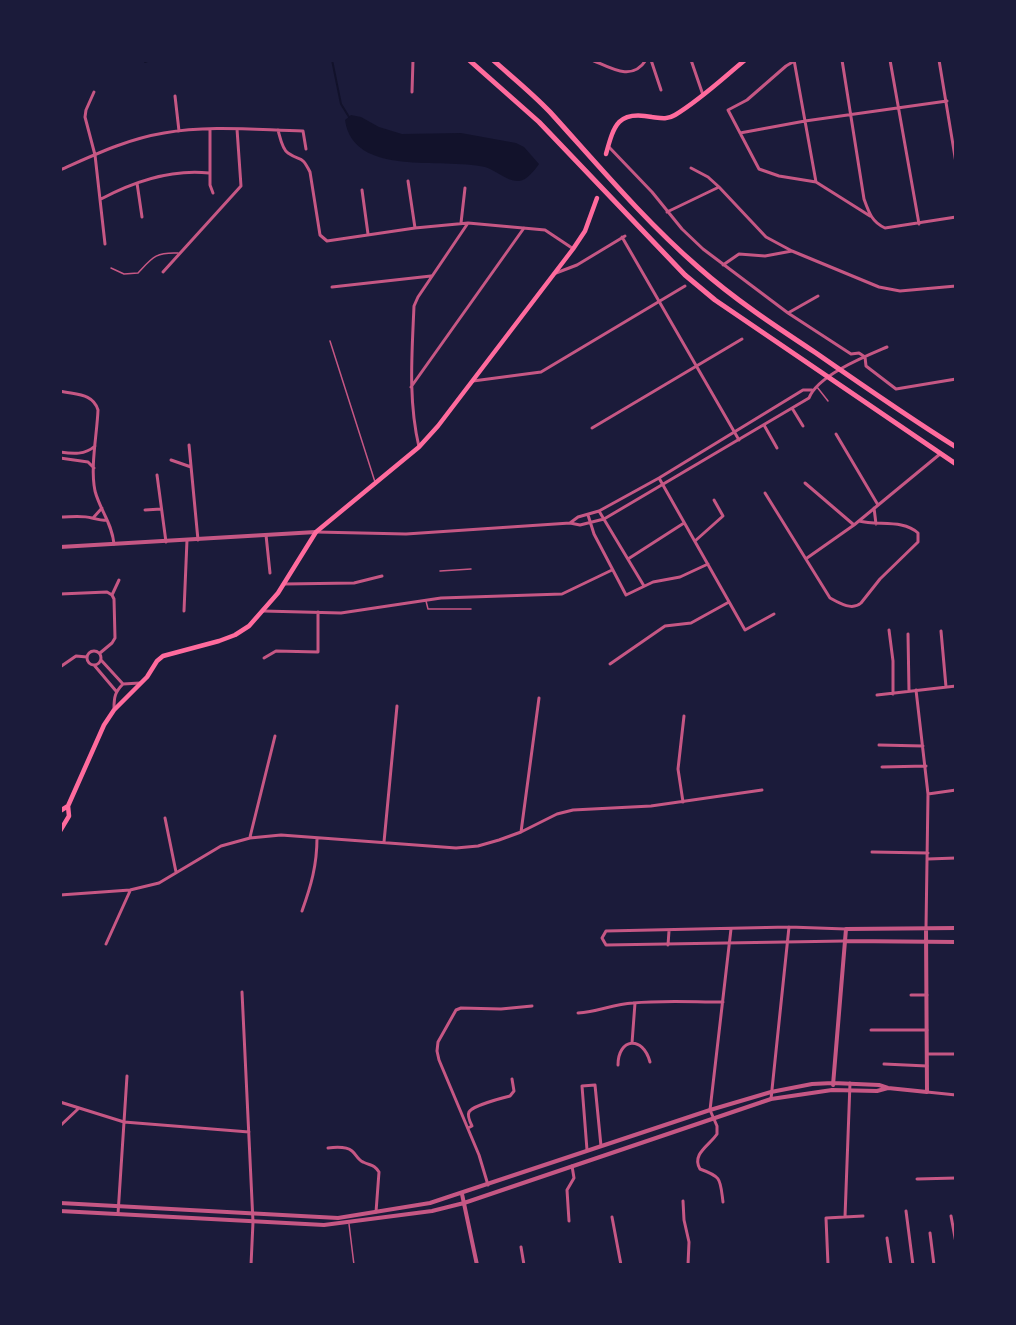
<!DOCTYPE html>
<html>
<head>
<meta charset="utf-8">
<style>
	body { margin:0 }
	#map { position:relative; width:1016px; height:1325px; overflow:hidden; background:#1b1b3a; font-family:Cabin,sans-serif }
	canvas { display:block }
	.frame { position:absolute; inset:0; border:62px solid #1b1b3a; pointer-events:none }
</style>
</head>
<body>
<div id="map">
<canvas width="1016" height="1325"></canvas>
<div class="frame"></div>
</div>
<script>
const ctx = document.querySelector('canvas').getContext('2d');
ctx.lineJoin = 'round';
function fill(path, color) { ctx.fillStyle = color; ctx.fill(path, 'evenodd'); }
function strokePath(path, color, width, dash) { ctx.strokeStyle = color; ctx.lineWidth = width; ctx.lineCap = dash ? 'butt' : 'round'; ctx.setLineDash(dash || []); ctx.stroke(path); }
const water = new Path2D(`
	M351,115L361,117L379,127L402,134L461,133L516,143L524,147L539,164C535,170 526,181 519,181C507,182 496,170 485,167C442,157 353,178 345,120Z`);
const stream = new Path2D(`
	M332,60L341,104L349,117
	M145,62L150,60`);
const service = new Path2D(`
	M111,268L124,274L138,273C152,258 155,252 178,253
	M330,341L375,482
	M817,387L828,401
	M440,571L471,569
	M426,601L428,609H471
	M349,1224L354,1265`);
const minor = new Path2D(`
	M592,60C611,68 632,82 646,60
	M651,60L661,90
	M691,60L703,95
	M794,60L816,182
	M796,60L786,66L747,100L728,110L759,169L779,176L816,182L870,216
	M842,60L864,199C869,213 872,222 885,228L956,217
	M890,60L919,224
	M939,60L956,163
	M94,92L86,110L85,117L95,155L105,244
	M412,92L413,60
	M175,96L179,131
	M210,130V185L213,193
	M278,130C280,137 282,149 288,153C301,162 301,154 310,172L320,235L327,241L415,228L468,223L545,230L572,248
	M740,133L805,121L947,101
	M608,146L652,192L682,229L703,249L788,313L851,354L859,353L865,357L866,366L896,389L956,379
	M691,168L708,177L719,187L766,237L792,251L879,287L900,291L956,286
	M60,170C94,155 127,139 164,133C209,125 257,130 303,131L306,149
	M408,181L415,228
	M137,183L142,217
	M362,190L368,234
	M101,199C133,182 172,169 209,173
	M667,212L719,187
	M461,223L465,188
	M622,237L739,440
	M723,265L739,254L765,256L792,251
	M163,272L241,186L237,129
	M556,273L577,265L625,236
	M332,287L431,276
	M788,313L818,296
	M473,381L541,372L685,286
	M411,387L524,228
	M60,391C76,395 93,393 98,410C97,435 90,467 95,491C100,510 112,523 114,544
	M792,408L803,426
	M764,425L777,448
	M592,428L742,339
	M836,434L878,505
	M189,445L198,540
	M419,447C408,400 412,354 414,306L418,297L468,223
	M60,452C73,454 85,455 95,446
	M60,458L88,462L94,468
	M171,460L191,467
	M157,475L166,542
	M659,478L745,630L774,614
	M805,483L854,525
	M765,493L830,598C839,603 852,611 861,603L880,579L918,542V533C903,519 878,526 859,521
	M874,508L876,524
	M145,510L161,509
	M599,511L644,586
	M588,515L594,534L626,595L653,582L680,577L708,564
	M60,517C70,517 82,515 92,518C98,519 100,521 107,520
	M93,518L102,508
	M570,523L578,517L599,511L659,478L803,390H812
	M316,532L406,534L570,523L580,525L604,519L809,398C818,375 866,356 887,347
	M266,535L270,573
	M695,541L723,516L714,500
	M807,558L854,525L940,454
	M628,559L684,523
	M284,584L354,583L382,576
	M60,594L107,592L112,595
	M184,611L187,540
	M263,611L341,613L441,598L562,594L612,570
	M889,630L893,661V694
	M941,631L946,687
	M908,634L909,691
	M87 658a7 7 0 1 1 14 0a7 7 0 1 1-14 0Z
	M100,653L112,643L115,638L114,599L112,595L119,580
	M264,658L276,651L318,652V612
	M101,660L123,684
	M610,664L665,626L691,623L729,602
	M94,665L116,691
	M60,667L76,656L87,657
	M916,690L928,794L926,928
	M877,695L956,686
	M114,708C114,697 115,692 123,684L140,683
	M879,745L923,746
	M882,767L926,766
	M928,794L956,790
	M683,802L678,769L684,716
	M165,818L176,872
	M521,832L539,698
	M250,837L275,736
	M384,842L397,706
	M872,852L928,853
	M928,859L956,858
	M60,895L130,890L159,883L221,846L250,838L281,835L456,848L478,846L499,840L521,832L557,814L573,810L651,806L762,790
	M302,911C311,886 317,865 317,838
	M845,941L606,945L602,938L606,931L789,927L846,929
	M106,944L130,891
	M668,945L669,931
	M242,992L253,1222L251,1265
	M911,995H927
	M578,1013C598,1012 613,1004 633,1003C662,1000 693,1002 723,1002
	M871,1030H927
	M632,1043L635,1003
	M927,1054H956
	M884,1064L927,1066
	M618,1065C618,1038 643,1035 650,1062
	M927,1092L956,1095
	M771,1099L789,927
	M60,1102L124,1122L249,1132
	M60,1126L79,1108
	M468,1128L472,1126C470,1122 467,1116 469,1112C472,1106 502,1098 510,1096L514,1091L512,1079
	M328,1148C336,1147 346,1146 352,1151C356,1154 358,1160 363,1162C371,1166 374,1164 379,1172L376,1212
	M587,1150L582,1086L595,1085L601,1146
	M917,1179L956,1178
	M488,1185L479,1155L439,1060L437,1051L438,1042L456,1010L461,1008L501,1009L532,1006
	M683,1201L684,1220L689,1242L688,1265
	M723,1202C720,1179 722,1177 700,1169C691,1154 710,1145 717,1134V1126L710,1110L731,929
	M906,1211L913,1265
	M118,1214L127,1076
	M951,1216L956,1243
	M612,1217L621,1265
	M845,1217L850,1083
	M569,1221L567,1190L574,1178L572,1166
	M930,1233L934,1265
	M887,1238L891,1265
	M521,1247L524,1265
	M828,1265L826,1218L863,1216`);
const tertiary = new Path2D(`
	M60,547L316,532
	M846,941L956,942
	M833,1085L846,929L956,928
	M462,1194L477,1265
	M60,1203L338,1218L430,1203L710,1110L771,1092L812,1084L833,1083L879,1085L888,1088L927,1092L926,928
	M60,1211L324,1225L432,1211L464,1203L771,1099L832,1090L877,1091L888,1088`);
const secondary = new Path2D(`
	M606,154C614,125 618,110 652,117C660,118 667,120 675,115C700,100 722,79 745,60
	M60,811L68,806
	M60,831L69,816L68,806L104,725L114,710L147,677L157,661L163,656L219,641L235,635L249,626L278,593L316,532L419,447L438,426L573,249L585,231L597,198`);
const trunk = new Path2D(`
	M469,60L539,122L685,275L715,300L956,464
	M493,60C512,77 532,93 550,112C598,165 644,220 698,267C734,299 775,326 816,353C862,385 908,417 956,447`);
fill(water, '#12122b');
strokePath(stream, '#12122b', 2);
strokePath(service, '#c65784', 1.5);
strokePath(minor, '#c65784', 3);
strokePath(tertiary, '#c65784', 4);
strokePath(secondary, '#ff6b9d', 4.5);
strokePath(trunk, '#ff6b9d', 5);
</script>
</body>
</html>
